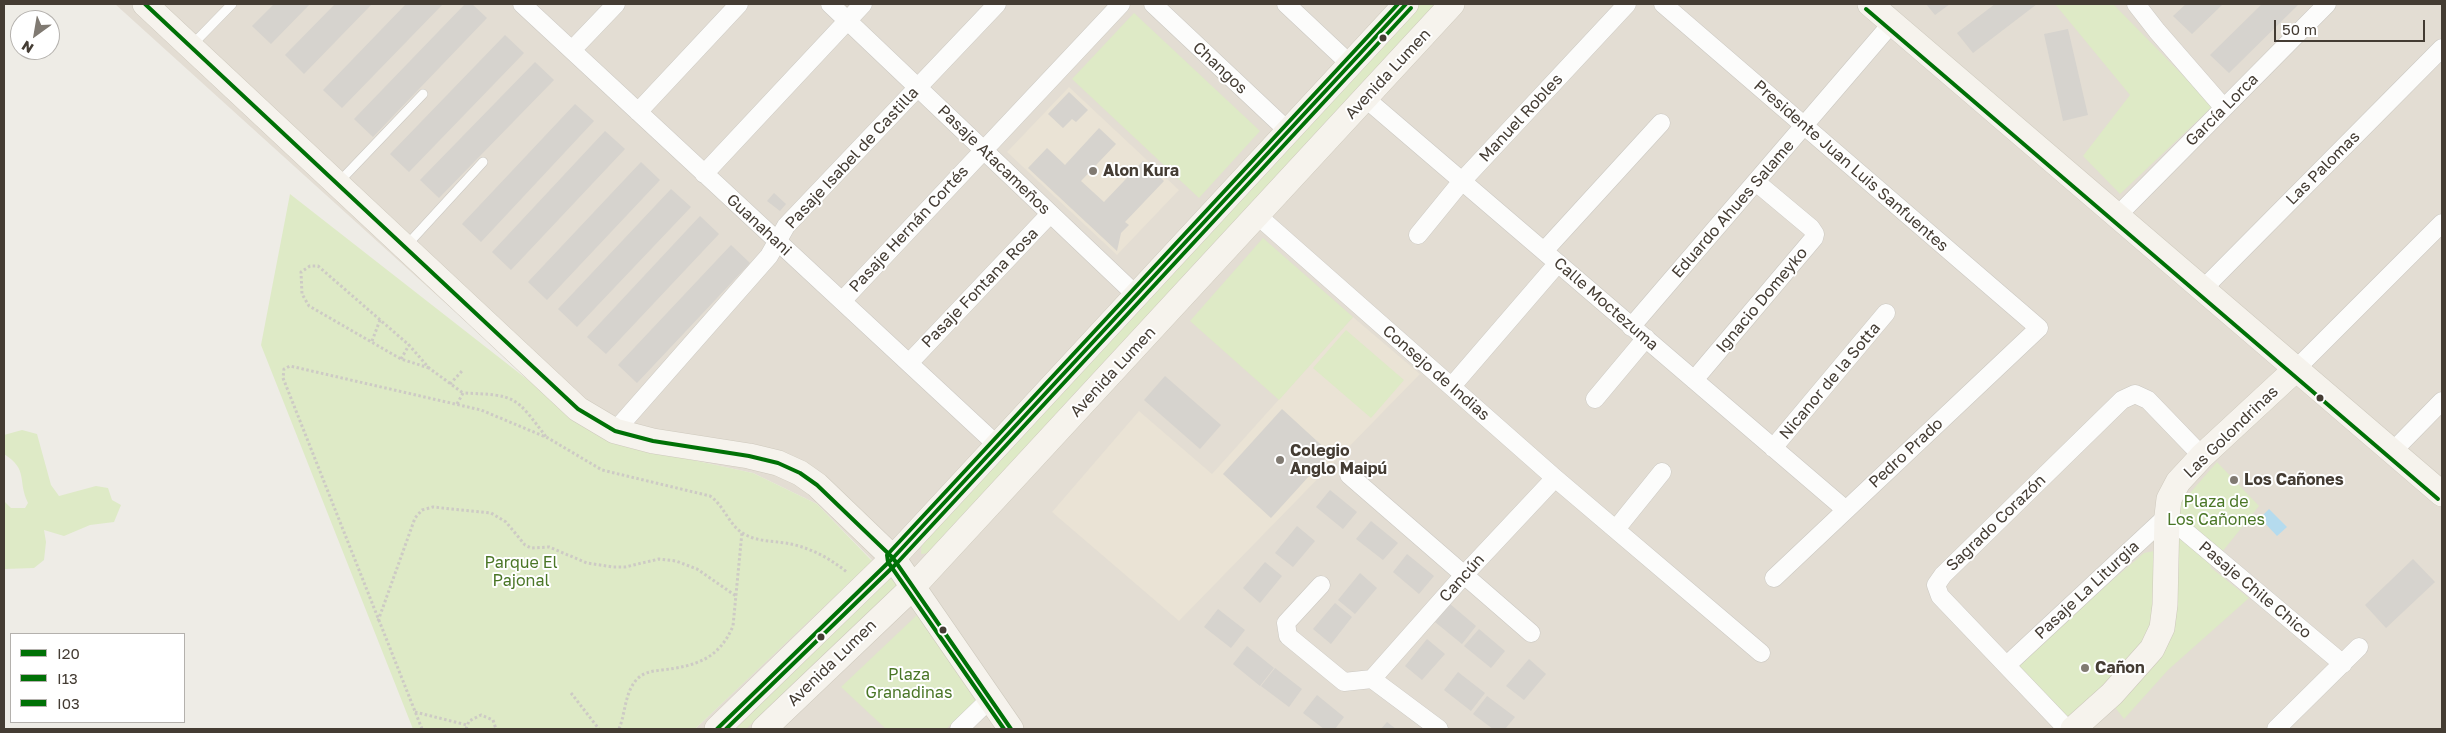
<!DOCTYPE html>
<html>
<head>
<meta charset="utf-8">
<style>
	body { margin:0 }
	#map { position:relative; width:2446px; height:733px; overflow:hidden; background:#eeece6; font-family:"Golos Text",sans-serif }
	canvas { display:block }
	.frame { position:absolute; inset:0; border:5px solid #443c33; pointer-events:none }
	.legend { position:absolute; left:10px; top:633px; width:175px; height:90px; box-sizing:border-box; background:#fff; border:1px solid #b4b1ad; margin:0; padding:6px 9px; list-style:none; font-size:15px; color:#443c33 }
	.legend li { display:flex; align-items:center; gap:10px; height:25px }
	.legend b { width:25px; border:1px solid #b4b1ad }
	.north { position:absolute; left:10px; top:10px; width:50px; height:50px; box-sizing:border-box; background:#fff; border:1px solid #b4b1ad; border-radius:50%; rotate:212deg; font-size:14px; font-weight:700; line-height:20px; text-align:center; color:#443c33 }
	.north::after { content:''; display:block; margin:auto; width:18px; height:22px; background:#807a72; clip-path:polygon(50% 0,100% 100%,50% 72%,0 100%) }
	.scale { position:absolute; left:2274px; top:20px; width:151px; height:22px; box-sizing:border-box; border:2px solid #443c33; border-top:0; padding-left:6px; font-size:15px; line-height:18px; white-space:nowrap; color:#443c33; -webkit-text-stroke:4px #fff; paint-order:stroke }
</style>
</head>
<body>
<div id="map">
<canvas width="2446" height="733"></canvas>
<div class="frame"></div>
<ul class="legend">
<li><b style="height:6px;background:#007106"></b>I20</li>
<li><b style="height:6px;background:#007106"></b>I13</li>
<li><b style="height:6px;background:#007106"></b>I03</li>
</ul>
<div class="north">N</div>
<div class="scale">50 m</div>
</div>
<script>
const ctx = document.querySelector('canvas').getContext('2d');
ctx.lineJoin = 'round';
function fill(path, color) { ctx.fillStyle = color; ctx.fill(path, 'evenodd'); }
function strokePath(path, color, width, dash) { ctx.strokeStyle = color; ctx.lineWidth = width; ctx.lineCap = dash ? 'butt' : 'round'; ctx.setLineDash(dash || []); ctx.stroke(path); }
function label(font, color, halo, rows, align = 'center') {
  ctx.font = font + ' "Golos Text",sans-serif'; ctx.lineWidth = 4; ctx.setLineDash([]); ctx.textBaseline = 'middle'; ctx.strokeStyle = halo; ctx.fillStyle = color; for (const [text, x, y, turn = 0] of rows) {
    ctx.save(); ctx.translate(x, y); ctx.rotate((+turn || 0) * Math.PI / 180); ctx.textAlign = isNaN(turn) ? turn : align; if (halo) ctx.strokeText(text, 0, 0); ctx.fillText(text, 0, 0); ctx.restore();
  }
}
const residential = new Path2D(`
	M115,4H2442V729H695L872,560L817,504L753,473L632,447L568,414Z`);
const education = new Path2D(`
	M1069,87L1179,190L1117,255L1007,152Z
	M1353,317L1420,374L1179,621L1052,512L1139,411L1212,474Z`);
const green = new Path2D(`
	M1418,4H1438L930,553L921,554L922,538Z
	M2055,4H2113L2213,106L2120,194L2083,156L2130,95Z
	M1134,13L1260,131L1199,198L1072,79Z
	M290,194L597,434L632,447L753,473L817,504L872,561L695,729H413L261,345Z
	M1263,238L1353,317L1279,400L1190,321Z
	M1346,330L1404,380L1371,418L1313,368Z
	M22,430L37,434L51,485L59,496L96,486L108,488L112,500L121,505L114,522L90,525L64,536L44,530L46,542L44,560L34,568L4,569V501L11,508H25L28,503C17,480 29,470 4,454V435Z
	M2217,462L2259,506L2210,567L2249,598L2168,670L2124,719L2114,706L2170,636L2177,610L2179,550L2176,509Z
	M2159,550L2155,619L2132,662L2073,718L2057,711L2014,665L2144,553Z
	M888,579H895L897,586L746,729H730Z
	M917,615L976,701L946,729H886L841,687Z`);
const water = new Path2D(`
	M2269,509L2287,527L2277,536L2260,518Z`);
const building = new Path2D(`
	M274,4H310L271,44L252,26Z
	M335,4H372L304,74L285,55Z
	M406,4H443L342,108L323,90Z
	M465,4H472L487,18L373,137L354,119Z
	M1926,4H1950L1935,15Z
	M1995,4H2037L1973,53L1957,33Z
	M2186,4H2223L2192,34L2173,16Z
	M2262,4H2299L2229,73L2210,55Z
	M2068,29L2088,115L2063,121L2044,34Z
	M505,35L524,53L409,172L390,154Z
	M535,62L554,80L439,198L420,180Z
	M1069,92L1088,110L1076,122L1072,119L1063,128L1048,114Z
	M575,104L594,121L481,242L462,224Z
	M1099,128L1116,144L1081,181L1104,202L1143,161L1164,181L1125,222L1129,225L1121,233L1117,251L1028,168L1047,148L1065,165Z
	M605,131L625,149L511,270L492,252Z
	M641,162L660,180L547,300L528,282Z
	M671,189L691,207L577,327L558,309Z
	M774,193L786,204L780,211L767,201Z
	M700,216L719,234L606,354L587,337Z
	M731,245L750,263L637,383L618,365Z
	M1165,376L1221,425L1200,449L1144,400Z
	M1282,409L1330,453L1271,518L1223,474Z
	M1330,490L1357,512L1343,529L1316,507Z
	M1371,521L1398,543L1383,560L1356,539Z
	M1297,526L1315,541L1293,567L1275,553Z
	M1407,554L1434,576L1419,594L1393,572Z
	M2413,559L2435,582L2386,628L2365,605Z
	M1265,562L1282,576L1260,603L1243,588Z
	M1360,573L1377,588L1355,614L1338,600Z
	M1335,603L1352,617L1331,644L1313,629Z
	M1450,604L1476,626L1462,644L1435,622Z
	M1218,609L1245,630L1231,648L1204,627Z
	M1479,629L1505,651L1491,668L1464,646Z
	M1427,639L1445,654L1422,680L1405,666Z
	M1247,646L1274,668L1260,686L1233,664Z
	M1529,659L1546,674L1524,700L1506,686Z
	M1275,668L1302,689L1289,707L1261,686Z
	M1458,672L1485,693L1471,711L1444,690Z
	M1317,695L1344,717L1335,729H1324L1303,713Z
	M1487,696L1515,717L1505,729H1493L1473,714Z
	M1387,722L1396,729H1381Z`);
const path = new Path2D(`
	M372,341L380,320
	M401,359L409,345
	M429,368L401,359L309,306L302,294L301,272L310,266H318L409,345L429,368L463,393
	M450,384L462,371
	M457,404L463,393C517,395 515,396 547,438
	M378,621L415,518L422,510L433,507L491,513L506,522L525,545L531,548L549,547L587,563L613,567H625L659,559L676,561L697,569L736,596
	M571,693L599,729
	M415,712L467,725
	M422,729L283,378L284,369L290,366L481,410L548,438L602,470L710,496C725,506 729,527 746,535C759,542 777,541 791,544C813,549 831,559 848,573
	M466,729L469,721L481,715L493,720L496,729
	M619,729C626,712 624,694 637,679C644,672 653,671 662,670C696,666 719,659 733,626L742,532`);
const lane = new Path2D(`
	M192,45L232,4
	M339,182L423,94
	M406,246L483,162`);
const street = new Path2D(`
	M522,4L997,445
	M830,4L1136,295
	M1153,4L1288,131
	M1286,4L1350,64
	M1663,4L2039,328L1774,578
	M2136,4L2157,31L2224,108
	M572,50L616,4
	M1365,98L1846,510
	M638,112L739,4
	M704,174L863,4
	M1258,216L1555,478L1761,653
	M2117,216L2327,4
	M1418,235L1462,181L1627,4
	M1544,251L1661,123
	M2203,289L2442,48
	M842,301L1121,4
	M1631,327L1892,23
	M909,363L1050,214
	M2296,369L2442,223
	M1694,380L1814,238L1815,234L1811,228L1756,182
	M1452,386L1558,263
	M1595,399L1646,338
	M615,431L769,256L786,226L997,4
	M1773,448L1886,313
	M2392,452L2442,401
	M1349,475L1531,633
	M1616,529L1662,472
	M1321,585L1286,623L1288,636L1344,682L1372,679L1439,729
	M2007,665L2167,516L2343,664
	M1372,679L1464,575L1555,478
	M959,729L990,699
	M2067,729L1940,596L1936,585L1943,575L2122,400L2135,394L2148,400L2202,456
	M2276,729L2359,647`);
const secondary = new Path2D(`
	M145,4L578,409L615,431L653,441L749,456L778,463L800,473L817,485L893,558L1011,729
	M1870,4L2442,494
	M717,729L893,558L1406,4
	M764,729L913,587L1452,4
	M2073,729L2112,694L2152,649L2162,628L2165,605L2167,516L2169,499L2178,482L2202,456L2296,369`);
const bus1 = new Path2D(`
	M145,4L578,409L615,431L653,441L749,456L778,463L800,473L817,485L893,558L1011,729
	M717,729L893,558L1406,4`);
const bus2 = new Path2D(`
	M1866,9L2438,499
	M726,729L898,562L1411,8`);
const bus3 = new Path2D(`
	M1004,729L888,562L887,555L1398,4`);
const markers = [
	[1383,38,4.5,"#443c33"],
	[1093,171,5,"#807a72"],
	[2320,398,4.5,"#443c33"],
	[1280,460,5,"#807a72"],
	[2234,480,5,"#807a72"],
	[943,630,4.5,"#443c33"],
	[821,637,4.5,"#443c33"],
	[2085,668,5,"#807a72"]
];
const streetNames = [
	["Changos",1220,68,43],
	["Avenida Lumen",1388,74,-47],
	["García Lorca",2222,110,-45],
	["Manuel Robles",1521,118,-47],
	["Pasaje Isabel de Castilla",852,158,-47],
	["Pasaje Atacameños",994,160,44],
	["Presidente Juan Luis Sanfuentes",1851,166,41],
	["Las Palomas",2323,168,-45],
	["Eduardo Ahues Salame",1733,209,-49],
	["Guanahani",759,225,43],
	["Pasaje Hernán Cortés",909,229,-47],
	["Pasaje Fontana Rosa",980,288,-46],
	["Ignacio Domeyko",1762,300,-50],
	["Calle Moctezuma",1606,304,41],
	["Avenida Lumen",1113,372,-47],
	["Consejo de Indias",1436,373,41],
	["Nicanor de la Sotta",1830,381,-50],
	["Las Golondrinas",2231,432,-44],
	["Pedro Prado",1906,453,-43],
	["Sagrado Corazón",1996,523,-44],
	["Cancún",1462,578,-48],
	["Pasaje La Liturgia",2087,590,-43],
	["Pasaje Chile Chico",2255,590,40],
	["Avenida Lumen",832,663,-44]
];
const poiNames = [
	["Alon Kura",1103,171],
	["Colegio",1290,451],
	["Anglo Maipú",1290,469],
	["Los Cañones",2244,480],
	["Cañon",2095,668]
];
const parkNames = [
	["Plaza de",2216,502],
	["Los Cañones",2216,520],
	["Parque El",521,563],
	["Pajonal",521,581],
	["Plaza",909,675],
	["Granadinas",909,693]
];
fill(residential, '#e3ddd3');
fill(education, '#eae3d5');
fill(green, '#deeac6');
fill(water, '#b5dbee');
fill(building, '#d6d3ce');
strokePath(lane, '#cbc8c2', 10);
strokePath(street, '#cbc8c2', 19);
strokePath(secondary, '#cec9bd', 26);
strokePath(path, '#cdcac5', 3, [2.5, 2.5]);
strokePath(lane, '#fcfcfb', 9);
strokePath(street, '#fcfcfb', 18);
strokePath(secondary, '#f6f3ed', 25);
strokePath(bus1, '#007106', 4);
strokePath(bus2, '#007106', 4);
strokePath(bus3, '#007106', 4);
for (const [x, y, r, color] of markers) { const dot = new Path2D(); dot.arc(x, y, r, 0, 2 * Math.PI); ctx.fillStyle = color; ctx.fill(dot); strokePath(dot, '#fff', 2); }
label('16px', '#443c33', '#fff', streetNames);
label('bold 16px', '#443c33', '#fff', poiNames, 'left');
label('16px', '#4a7626', '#fff', parkNames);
</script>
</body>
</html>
